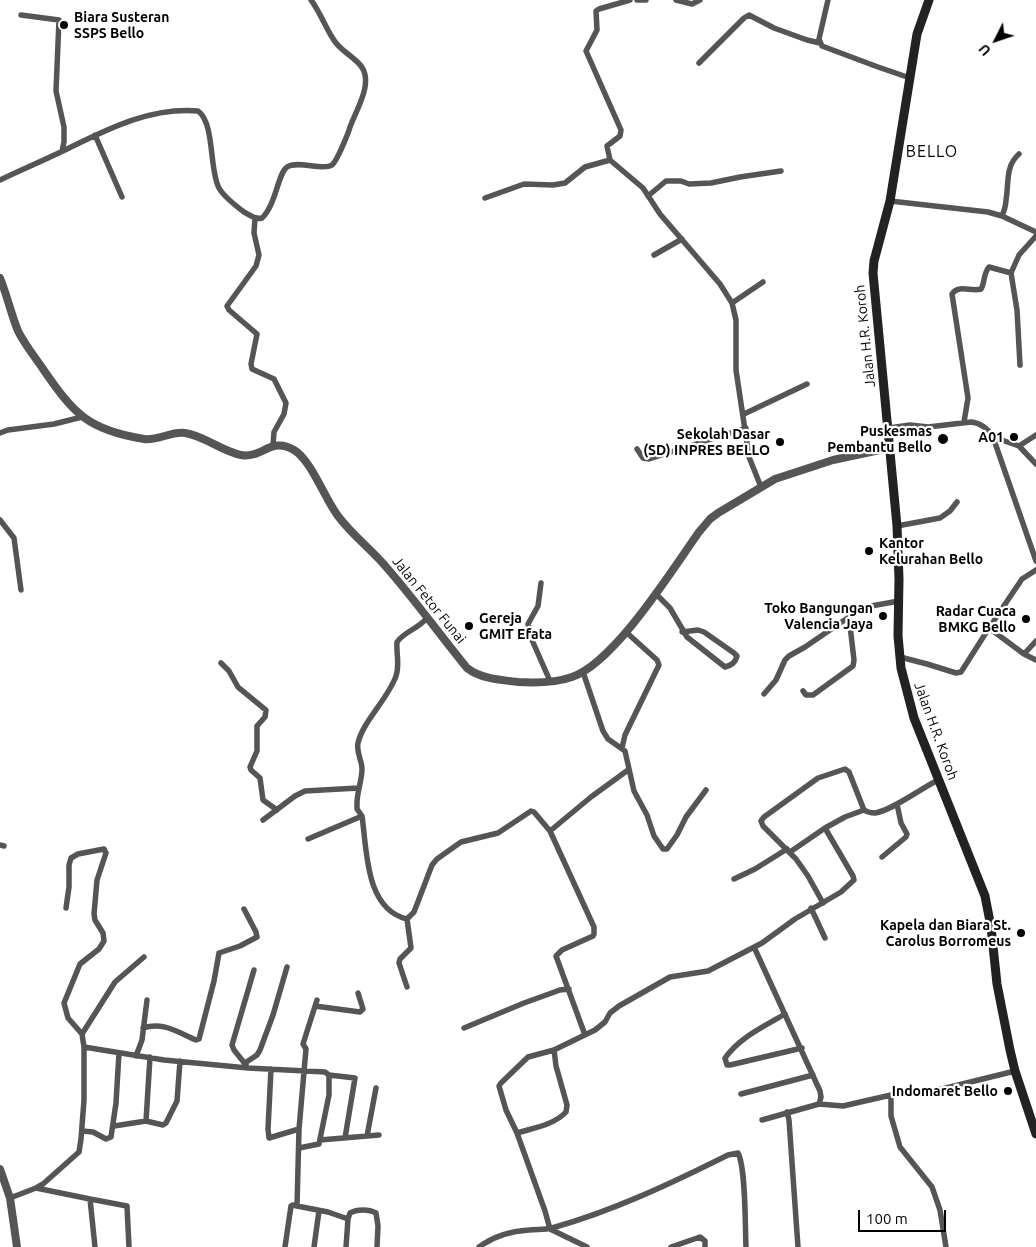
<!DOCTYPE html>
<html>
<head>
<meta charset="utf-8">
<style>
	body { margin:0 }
	#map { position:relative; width:1036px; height:1247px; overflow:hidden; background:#fff; font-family:Ubuntu,sans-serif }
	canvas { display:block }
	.north { position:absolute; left:971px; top:15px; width:50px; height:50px; -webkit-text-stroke:4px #fff; paint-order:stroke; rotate:229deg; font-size:14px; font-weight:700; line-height:20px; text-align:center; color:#000 }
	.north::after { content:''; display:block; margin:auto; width:18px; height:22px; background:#000; clip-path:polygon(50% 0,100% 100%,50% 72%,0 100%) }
	.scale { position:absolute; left:858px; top:1210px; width:88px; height:22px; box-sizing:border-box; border:2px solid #000; border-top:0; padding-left:6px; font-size:15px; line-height:18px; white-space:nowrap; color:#000; -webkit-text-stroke:4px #fff; paint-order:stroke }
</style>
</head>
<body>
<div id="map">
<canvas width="1036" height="1247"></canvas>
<div class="north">U</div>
<div class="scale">100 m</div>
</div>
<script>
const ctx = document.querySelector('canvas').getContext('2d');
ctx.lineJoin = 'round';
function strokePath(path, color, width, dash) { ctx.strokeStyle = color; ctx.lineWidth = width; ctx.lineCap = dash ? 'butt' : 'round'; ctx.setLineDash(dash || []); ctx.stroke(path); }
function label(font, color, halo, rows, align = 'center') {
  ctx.font = font + ' Ubuntu,sans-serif'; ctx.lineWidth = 4.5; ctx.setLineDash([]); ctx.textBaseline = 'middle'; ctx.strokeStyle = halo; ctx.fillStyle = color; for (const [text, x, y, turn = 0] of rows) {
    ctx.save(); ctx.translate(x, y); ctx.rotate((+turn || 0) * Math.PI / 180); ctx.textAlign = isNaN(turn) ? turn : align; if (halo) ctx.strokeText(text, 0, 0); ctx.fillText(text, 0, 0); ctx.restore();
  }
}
const minor = new Path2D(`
	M637,0H646
	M676,0L692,4L700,0
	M828,0L819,39L822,46L878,67L910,78
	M21,15L59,20L56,91L64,127V142L62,151
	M699,63L744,18L749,15L774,28L807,40L820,43
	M95,135L122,197
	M610,160L607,146L620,136L621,130L586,51L597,30L596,11L599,9L630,0
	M0,180C21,170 42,161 63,151C106,130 149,107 198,111C215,123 209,170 219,188C224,197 236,206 244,212C250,215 255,220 262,218C276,205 278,173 287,167C298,160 322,171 332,165C337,161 348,134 350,127C356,110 374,83 361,66C354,57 343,52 336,43C326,30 321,13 311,0
	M648,196L666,181H681L689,184L711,183L740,177L781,171
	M485,198L524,184L553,185L565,183L585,167L610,160L643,188L660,214L720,284L732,303L736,320V370L749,457L761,487
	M890,201L988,212L1002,216L1036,232
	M1002,216C1004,211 1006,205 1006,200C1009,184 1005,166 1019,154
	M255,218L254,233L259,255L256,266L227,306L229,310L257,334L251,364L252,369L274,379L286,403L284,414L274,432L273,445
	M654,255L682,239
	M732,303L763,282
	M1020,365L1017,310L1011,273L1019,255L1036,236
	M744,414L807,384
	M964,422L968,398L952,294C959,284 971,292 981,289C985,283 983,274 989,267L1011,273
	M889,428L910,425L928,427L971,422C981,423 988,429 993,437L1036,561
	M0,433L8,430L54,424L82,417
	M993,437L1019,446L1036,464
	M1019,446L1036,435
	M637,449L643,458L649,459L746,428
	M0,520L14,538L21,590
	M897,526L940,518L950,511L957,502
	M541,583L538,606L528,624L532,640L550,681
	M655,593L670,608L687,637L725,667C732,665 735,663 737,656L734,653L704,632L698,630L682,632
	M427,618C418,629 405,631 397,642C396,654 400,664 396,676C388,699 363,721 358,743C356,753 362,760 362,769C362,780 357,792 357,803V809L362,816C367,850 365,909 407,919L414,912L432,865L437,859L461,842L498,833L531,811L534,812L550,831L594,927V934L593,936L562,950L556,956L585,1035
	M989,628L1022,579L1036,570
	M1024,654L1036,641
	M900,657L927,664L956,673L961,672L989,628L1024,654L1036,660
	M221,663L229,671L238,687L266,710L265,717L257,726V751L250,767L251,770L260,778L263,800L277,810
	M583,672L603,731L608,739L625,751L634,791L647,815L654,836L663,849H667L677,835L686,817L706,790
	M803,691L806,695H813L853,666L854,660L849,617L851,612L871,606L899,601
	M764,694L776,680L785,660L789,656L805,647L849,617
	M622,748L625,735L659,665L657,660L626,632
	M864,810C867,812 871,813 875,813C891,811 922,788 938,780
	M263,820L295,796L305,791L358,788
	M550,831L591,797L628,770
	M308,839L362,816
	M0,845L4,846
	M790,852L825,828
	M882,857L906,837L907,834L901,823L897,804
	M734,879L755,869L787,849
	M811,908L825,938
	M754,947L820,1091L821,1097L819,1104L762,1120
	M407,987L399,963L400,959L411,948L407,919
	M317,1000L303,1044L306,1049L299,1129L297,1206L328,1212L348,1219L346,1247
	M315,1006L360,1012L363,1009L358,993
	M785,1014C763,1027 740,1037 725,1058L727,1065H730L802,1048
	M143,1028C163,1021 179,1033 196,1040L199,1039L214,981L219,953L240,946L257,937L256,932L244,909
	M464,1028L524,1003L560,990L569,989
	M82,1034L115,982L144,957
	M84,1047L164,1060L248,1068L325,1072L329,1075V1095L319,1144L299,1148
	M136,1056L142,1040L147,1000
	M245,1063L257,1055L260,1050L273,1015L287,967
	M246,1065L234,1050L232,1045L254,970
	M271,1069L268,1129L269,1138L299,1129
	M329,1075L355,1078L345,1138
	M741,1094L813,1075
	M819,1104L843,1106L891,1095
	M787,1112L789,1120L798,1247
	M146,1121L150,1057
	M114,1126L146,1121L163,1125L166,1123L177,1101L180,1061
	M82,1131L93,1132L106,1139L111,1137L116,1103L119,1053
	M517,1133C533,1128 554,1125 566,1112L567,1105L556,1066L554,1050
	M367,1136L376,1088
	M320,1140L379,1135
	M36,1188L90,1199L95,1247
	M10,1198L36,1188L43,1184L79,1152L81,1139L84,1100V1047L82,1034L68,1018L64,1003L80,964L99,949L104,941L103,933L95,920L94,914L97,880L106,853L104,849L78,854L71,858L69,865V887L66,908
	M90,1199L127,1206L129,1247
	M348,1219L350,1213C357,1209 369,1209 376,1213L378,1226L377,1247
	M285,1247L291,1206L293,1205L297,1206
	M314,1247L319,1211
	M479,1247C494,1236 511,1231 529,1230C536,1229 545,1230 552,1228C613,1211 672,1183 728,1155L738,1153C746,1168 745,1227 746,1247
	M587,1247L550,1229L545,1211L517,1133L506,1110L499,1086L501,1083L528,1057L554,1050L595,1030L605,1022L610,1013L619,1006L670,977L708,971L762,943L795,919L841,892L854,880L853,876L825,828L845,817L864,810L849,772L845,769L818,778L764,817L761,821L763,826L796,859L808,876L823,903
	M671,1247L700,1237L705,1241V1247
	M946,1247L940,1210L932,1187L900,1147L891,1116V1095L942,1089L1015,1071`);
const tertiary = new Path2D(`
	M0,278C7,295 11,314 18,331C25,345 35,357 43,369C74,414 88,430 144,439C158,441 171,431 185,433C205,436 221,451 241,455C262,459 271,436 294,450C311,460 325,499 338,516C352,535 371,549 387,568C415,600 440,635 467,668C481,679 501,680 518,682C535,683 555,683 572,677C615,662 672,570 699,532L710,519L718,513L775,479L833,460L889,448
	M0,1169L10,1198L17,1247`);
const secondary = new Path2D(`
	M929,0L917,34L890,201L874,261L873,273L897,526L899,579L898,636L901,668L914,718L985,896L991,927L997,984L1010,1050L1015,1071L1036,1134`);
const markers = [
	[64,25,5,"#000"],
	[1014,437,5,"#000"],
	[943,439,6,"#000"],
	[780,442,5,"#000"],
	[869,551,5,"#000"],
	[883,616,5,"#000"],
	[1026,619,5,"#000"],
	[469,626,5,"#000"],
	[1021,933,5,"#000"],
	[1008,1091,5,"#000"]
];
const poiNames = [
	["Biara Susteran",74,17,"left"],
	["SSPS Bello",74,33,"left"],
	["Puskesmas",932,431],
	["Pembantu Bello",932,447],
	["Sekolah Dasar",770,434],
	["(SD) INPRES BELLO",770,450],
	["A01",1004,437],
	["Kantor",879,543,"left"],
	["Kelurahan Bello",879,559,"left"],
	["Toko Bangungan",873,608],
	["Valencia Jaya",873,624],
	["Radar Cuaca",1016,611],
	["BMKG Bello",1016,627],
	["Gereja",479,618,"left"],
	["GMIT Efata",479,634,"left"],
	["Kapela dan Biara St.",1011,925],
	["Carolus Borromeus",1011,941],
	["Indomaret Bello",998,1091]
];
const streetNames = [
	["Jalan H.R. Koroh",865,336,-96],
	["Jalan Fetor Funai",429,600,51],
	["Jalan H.R. Koroh",936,731,70]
];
const quarterNames = [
	["BELLO",932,152]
];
strokePath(minor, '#555', 5.5);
strokePath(tertiary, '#555', 8);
strokePath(secondary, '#222', 9);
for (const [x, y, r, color] of markers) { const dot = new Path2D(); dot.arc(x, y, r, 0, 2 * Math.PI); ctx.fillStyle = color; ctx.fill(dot); strokePath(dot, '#fff', 2); }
label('bold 14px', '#000', '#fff', poiNames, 'right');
label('14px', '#000', '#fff', streetNames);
ctx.letterSpacing = '1px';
label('16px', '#000', '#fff', quarterNames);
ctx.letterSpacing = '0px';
</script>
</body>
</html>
